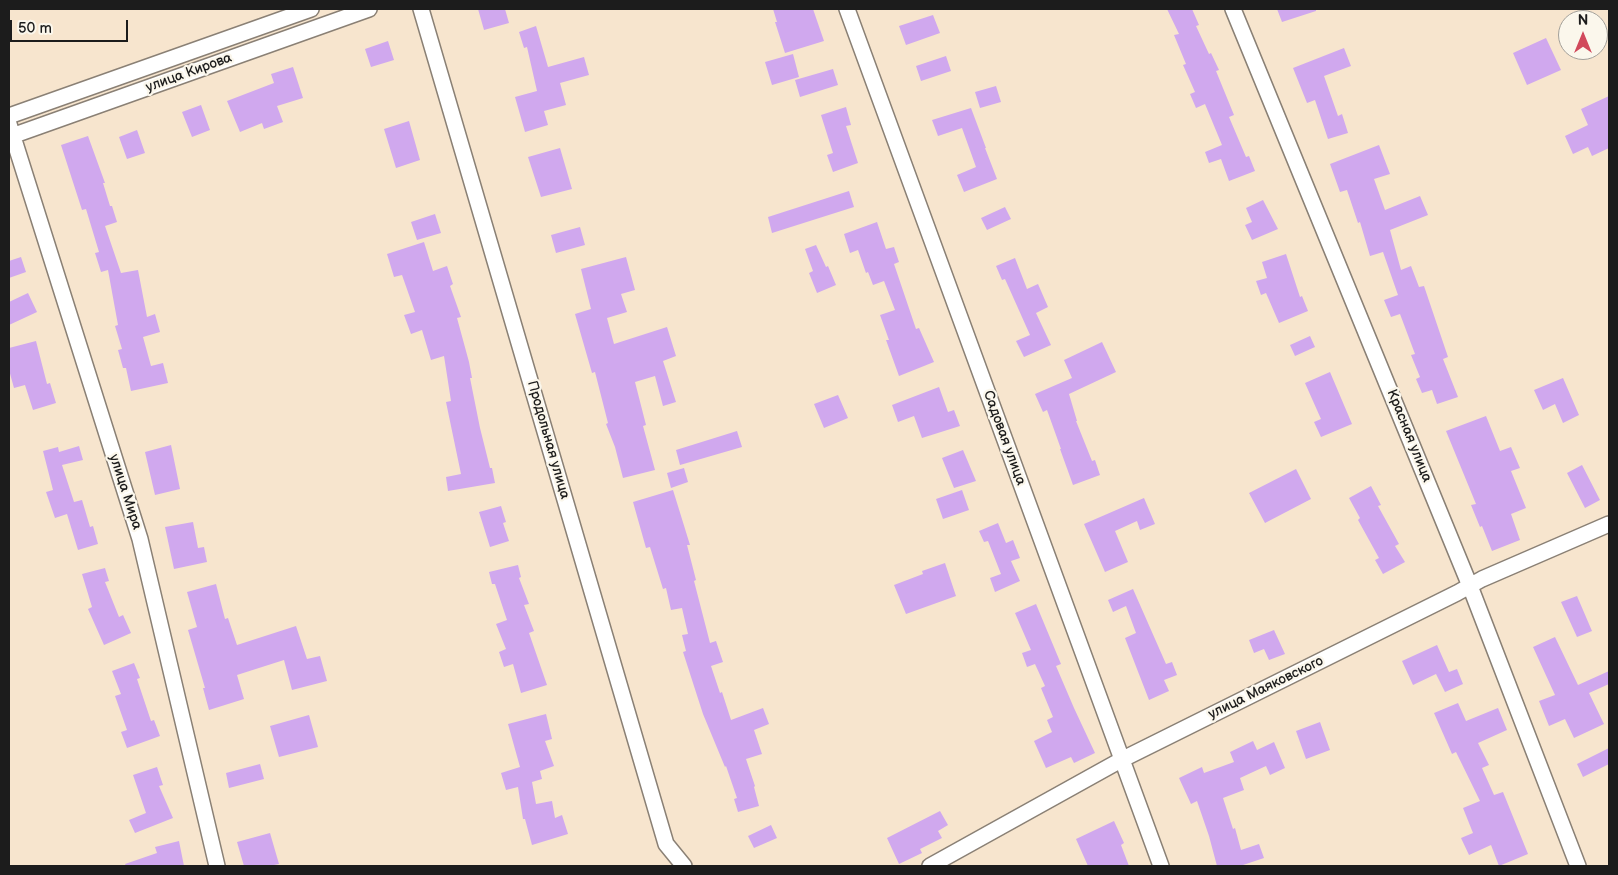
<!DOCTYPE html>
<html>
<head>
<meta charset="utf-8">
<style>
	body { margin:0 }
	#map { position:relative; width:1618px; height:875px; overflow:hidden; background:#f7e5ce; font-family:"Balsamiq Sans",sans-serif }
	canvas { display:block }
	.frame { position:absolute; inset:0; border:10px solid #1c1c1c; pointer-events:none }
	.north { position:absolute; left:1558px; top:10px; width:50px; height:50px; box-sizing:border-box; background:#fbf7ec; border:1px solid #a29f99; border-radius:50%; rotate:0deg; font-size:14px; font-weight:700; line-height:20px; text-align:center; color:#1c1c1c }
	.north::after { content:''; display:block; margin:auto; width:18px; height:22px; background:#d1495b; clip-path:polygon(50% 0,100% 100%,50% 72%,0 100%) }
	.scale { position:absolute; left:10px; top:20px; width:118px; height:22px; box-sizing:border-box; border:2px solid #1c1c1c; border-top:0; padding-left:6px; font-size:15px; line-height:18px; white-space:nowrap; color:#1c1c1c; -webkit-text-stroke:4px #fbf7ec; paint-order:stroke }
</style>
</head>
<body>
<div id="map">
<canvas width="1618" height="875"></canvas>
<div class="frame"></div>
<div class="north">N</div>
<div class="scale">50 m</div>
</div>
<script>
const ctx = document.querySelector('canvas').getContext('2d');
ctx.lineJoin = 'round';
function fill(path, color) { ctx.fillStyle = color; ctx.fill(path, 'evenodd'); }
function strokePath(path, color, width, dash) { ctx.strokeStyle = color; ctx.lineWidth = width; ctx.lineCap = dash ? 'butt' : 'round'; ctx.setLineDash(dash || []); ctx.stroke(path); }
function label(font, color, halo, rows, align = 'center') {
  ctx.font = font + ' "Balsamiq Sans",sans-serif'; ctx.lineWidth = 4.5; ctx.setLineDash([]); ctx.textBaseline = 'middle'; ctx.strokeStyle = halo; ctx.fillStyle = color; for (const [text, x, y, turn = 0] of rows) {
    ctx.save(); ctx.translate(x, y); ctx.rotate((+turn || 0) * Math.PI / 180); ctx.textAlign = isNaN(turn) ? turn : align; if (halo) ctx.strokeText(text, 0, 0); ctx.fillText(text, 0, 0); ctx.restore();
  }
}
const building = new Path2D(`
	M478,9H505L509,23L484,30Z
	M773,9H813L824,41L785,53L775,22H777Z
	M1167,9H1192L1199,25L1196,26L1209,54L1211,53L1219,70L1216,71L1234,115L1229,117L1246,157L1249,156L1255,171L1229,181L1221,159L1209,163L1205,152L1222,145L1205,104L1196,108L1190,94L1195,92L1183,65L1186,64L1174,35L1179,34Z
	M1277,9H1316V11L1282,22Z
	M933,15L940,33L906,45L899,26Z
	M536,26L548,67L584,57L589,75L560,83L566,105L544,111L548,125L525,132L515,97L537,91L527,47L524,48L519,32Z
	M1546,38L1561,70L1527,85L1513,53Z
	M388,41L394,60L371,67L365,49Z
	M1344,48L1351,66L1324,76L1338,116L1342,114L1348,133L1328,139L1315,100L1307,103L1293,68Z
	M793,54L799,77L772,85L765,62Z
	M946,56L951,71L921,81L916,66Z
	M293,67L303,98L277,106L283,122L264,129L262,123L240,132L227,101L274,83L271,74Z
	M833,69L838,85L800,97L795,80Z
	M996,86L1001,102L980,108L975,92Z
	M1609,96V148L1592,156L1588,147L1573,154L1565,136L1588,125L1581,109Z
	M201,105L210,130L192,137L182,112Z
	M846,107L851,125L846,126L858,163L833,172L827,155L833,153L821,115Z
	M971,108L986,148H985L997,179L964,192L957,175L976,167L962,128L938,136L932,120Z
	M409,121L420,160L396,168L384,129Z
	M137,130L145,153L127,159L119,137Z
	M88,136L105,183H103L110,206H112L117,222L105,226L121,273L138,270L147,317L155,314L160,332L143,337L151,366L163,363L168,383L131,391L126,368H123L118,350L122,349L115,326L118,325L108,270L101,272L95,253L99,252L86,209L82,210L61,145Z
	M1379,145L1390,174L1374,179L1385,210L1420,196L1428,215L1390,230L1401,270L1411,266L1419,287L1424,286L1448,357L1443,359L1458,397L1437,404L1432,390L1422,393L1416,379L1420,377L1411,355L1415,354L1400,314L1391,317L1384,300L1398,295L1383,252L1370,256L1360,222L1358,223L1347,190L1340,192L1330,164Z
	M560,148L572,189L541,197L528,157Z
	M849,191L854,207L772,233L768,217Z
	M1263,200L1278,229L1252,240L1245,225L1252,222L1246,208Z
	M1005,207L1011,219L987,230L981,218Z
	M435,214L441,233L417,240L411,222Z
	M877,222L886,249L894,247L899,262L894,264L916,329L919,328L934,362L899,376L886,340H889L880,315L895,310L884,281L873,285L868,272L866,273L858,250L850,253L844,234Z
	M580,227L585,245L556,253L551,235Z
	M424,242L433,271L447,266L453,284L450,286L461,317L457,318L469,362L472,378H470L480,428L490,468H492L495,483L448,491L446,477L461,474L446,402L451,401L444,356L431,360L422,330L411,334L404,315L415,312L402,275L394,277L387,254Z
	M816,245L826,267L828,266L836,285L817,293L809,273L813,271L805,249Z
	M1286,254L1300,297L1302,296L1308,311L1279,323L1266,293L1261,295L1256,281L1267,278L1262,262Z
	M21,257L26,272L9,278V261Z
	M626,257L635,290L621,294L627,312L607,318L614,344L667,327L676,356L663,361L676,402L663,406L655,376L635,382L646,425L643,426L655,470L623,478L615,447L606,424L608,423L595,372L592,373L575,314L591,309L581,269Z
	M1015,258L1027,289L1038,284L1048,307L1036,313L1051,345L1024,357L1016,341L1030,335L1005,279L1002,280L996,266Z
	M28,293L37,312L9,325V302Z
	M1310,336L1315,347L1295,356L1290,345Z
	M36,341L47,384L50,383L56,403L33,410L25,385L14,388L9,370V348Z
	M1102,342L1116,372L1069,394L1077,421H1076L1092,461L1095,460L1100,475L1073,485L1060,449H1061L1047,410L1043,412L1035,394L1072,378L1064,360Z
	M1330,372L1352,424L1321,437L1314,422L1321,419L1305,383Z
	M1563,378L1579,415L1563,423L1555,404L1543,410L1534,390Z
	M939,387L948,412L954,410L960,426L922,438L914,416L898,422L892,405Z
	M838,395L848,418L824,428L814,404Z
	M1486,416L1500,451L1511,447L1520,468L1511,471L1526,508L1511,514L1520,540L1492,551L1482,526L1480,527L1471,505L1476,504L1446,431Z
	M737,431L742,447L680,465L676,450Z
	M171,445L180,489L155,495L145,452Z
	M79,446L83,460L62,465L74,502L82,500L90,527L93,526L98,544L78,550L67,514L55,518L46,492L53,490L43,451L58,447L59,452Z
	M963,450L976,481L954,488L942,458Z
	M1582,465L1600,500L1585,508L1567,473Z
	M684,468L688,482L671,488L667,473Z
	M1296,469L1311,499L1265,523L1249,493Z
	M1371,486L1381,505L1378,506L1399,544L1395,546L1405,562L1383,574L1375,560L1379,558L1358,520L1360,518L1349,498Z
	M673,490L690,545H687L696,580L694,581L710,643L716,641L723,662L711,666L720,693L722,692L731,720L763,708L769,724L754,730L762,754L746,759L755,786L754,787L759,806L738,812L734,799L737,798L726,766L725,767L703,714L683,652L686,651L682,635L688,634L682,608L671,610L666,588L663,589L650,547L646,548L633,502Z
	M962,490L969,510L943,519L936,499Z
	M1144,498L1155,524L1140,530L1137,521L1115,531L1128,562L1105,572L1084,524Z
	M501,506L506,522L503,523L509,541L490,547L479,512Z
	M193,522L198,548L204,547L207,562L174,569L165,527Z
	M998,523L1006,543L1013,540L1020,558L1011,561L1020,581L995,592L990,578L1001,574L988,541L984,542L979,531Z
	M945,563L956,596L906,614L894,585L923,574L922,571Z
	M518,565L521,577L519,578L529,604L524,605L534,631L529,633L547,685L521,693L513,664L504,667L499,652L506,649L496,624L507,620L495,584H492L489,572Z
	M105,568L109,581L105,582L119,617L123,615L131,633L104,645L88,609L92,607L82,574Z
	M216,584L225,619L228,618L237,645L296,626L307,659L320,656L327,681L292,690L284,660L237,675L244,699L209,710L203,688H205L188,630L197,627L187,592Z
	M1133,589L1166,664L1172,662L1177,675L1164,680L1169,691L1149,700L1125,638L1136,633L1126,606L1113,612L1108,600Z
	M1577,596L1592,631L1577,637L1561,602Z
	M1036,604L1061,664L1056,666L1074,708L1095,753L1074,763L1071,757L1046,768L1034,741L1052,732L1047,720L1053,717L1041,688L1045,686L1035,664L1027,667L1022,653L1031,650L1015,613Z
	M1274,630L1285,654L1269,660L1264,649L1254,653L1249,640Z
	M1555,637L1578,685L1609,671V684L1589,693L1604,724L1574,738L1565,719L1549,726L1539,701L1555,695L1533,647Z
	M1437,645L1449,672L1457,669L1463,684L1445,692L1436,674L1413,685L1402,661Z
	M134,663L140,678L137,679L151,721L154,720L160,736L127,748L121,732L127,730L115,696L121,694L112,671Z
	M1458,703L1466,721L1498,708L1507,730L1478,743L1489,765L1482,768L1494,795L1503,792L1528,854L1499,866L1491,845L1469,855L1461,838L1473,833L1463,808L1480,801L1456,752L1452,754L1434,713Z
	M546,714L552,739L545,741L554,766L540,771L542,779L532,782L536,804L552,801L555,818L562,815L568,834L532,845L525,819H523L518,787L506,790L501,773L520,767L508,724Z
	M309,715L318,747L279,757L270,726Z
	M1320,722L1330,750L1306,759L1296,731Z
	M1253,741L1257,750L1274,742L1285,768L1270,775L1266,766L1240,778L1244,790L1223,798L1233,829L1235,828L1241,850L1259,844L1264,858L1240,866H1217L1209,836L1197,801L1191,804L1179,778L1202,767L1204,773L1234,762L1230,752Z
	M1609,748V764L1583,777L1577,764Z
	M260,764L264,779L229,788L226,773Z
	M157,767L163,785L159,786L173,818L135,833L129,820L146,813L133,775Z
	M940,811L948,825L938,831L942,838L920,849L922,853L899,864L887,838Z
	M1114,821L1124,843L1121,845L1129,866H1088L1076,839Z
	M771,825L777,838L754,848L748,836Z
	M270,833L279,864L269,866H244L237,842Z
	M179,841L184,866H126L125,864L157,853L155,847Z`);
const minor = new Path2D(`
	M421,9L666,844L684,866
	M847,9L1161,866
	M1233,9L1470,586L1578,866
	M9,116L311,9
	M9,124L140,539L217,866
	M9,137L369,9
	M930,866L1121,760L1457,593L1482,579L1609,524`);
const streetNames = [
	["улица Кирова",189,73,-20],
	["Красная улица",1409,436,68],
	["Садовая улица",1004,438,70],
	["Продольная улица",548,440,74],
	["улица Мира",125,492,72],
	["улица Маяковского",1266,688,-26]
];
fill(building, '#d0a8ee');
strokePath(minor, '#8a8075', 18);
strokePath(minor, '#fff', 15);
label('14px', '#1c1c1c', '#fbf7ec', streetNames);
</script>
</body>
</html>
